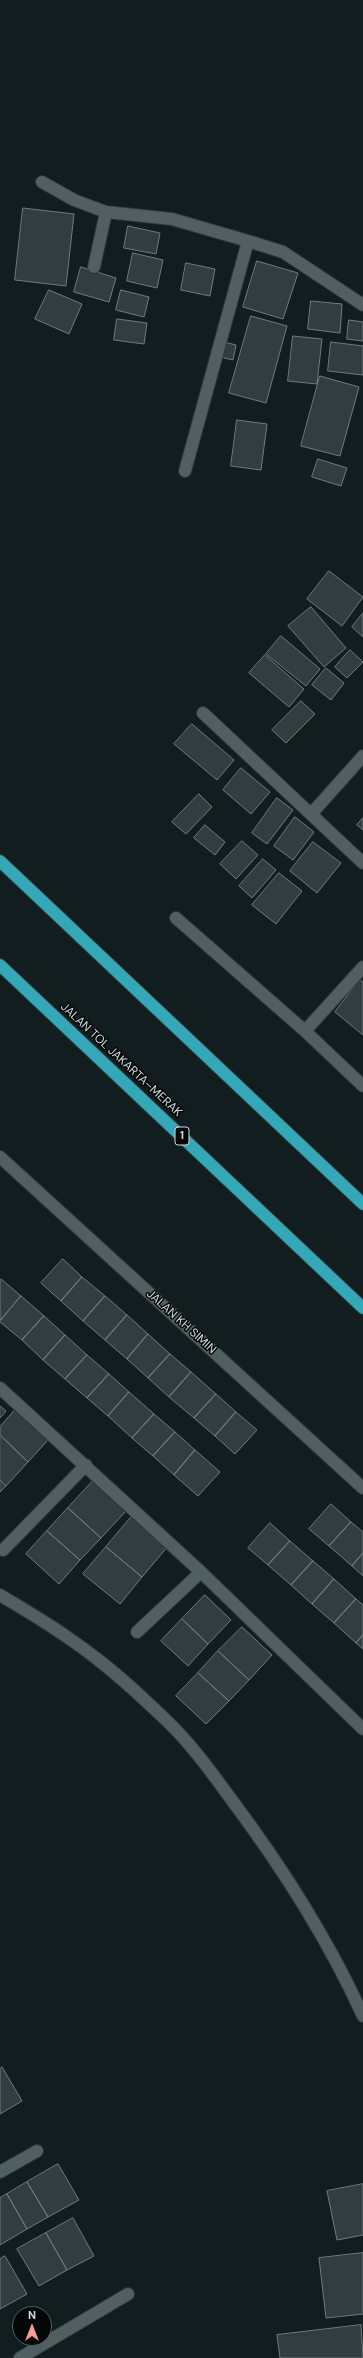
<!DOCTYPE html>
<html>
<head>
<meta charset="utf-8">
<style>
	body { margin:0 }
	#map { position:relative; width:363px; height:2358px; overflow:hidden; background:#121d1f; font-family:"DM Sans",sans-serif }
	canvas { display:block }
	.north { position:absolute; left:12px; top:2306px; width:40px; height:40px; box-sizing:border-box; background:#040707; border:1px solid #575c5c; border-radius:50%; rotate:0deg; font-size:11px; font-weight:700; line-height:16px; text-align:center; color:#d4dbdc }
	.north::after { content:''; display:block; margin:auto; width:14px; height:18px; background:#f59b9a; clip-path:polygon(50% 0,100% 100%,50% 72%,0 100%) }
</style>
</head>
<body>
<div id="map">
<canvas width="363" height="2358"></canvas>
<div class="north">N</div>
</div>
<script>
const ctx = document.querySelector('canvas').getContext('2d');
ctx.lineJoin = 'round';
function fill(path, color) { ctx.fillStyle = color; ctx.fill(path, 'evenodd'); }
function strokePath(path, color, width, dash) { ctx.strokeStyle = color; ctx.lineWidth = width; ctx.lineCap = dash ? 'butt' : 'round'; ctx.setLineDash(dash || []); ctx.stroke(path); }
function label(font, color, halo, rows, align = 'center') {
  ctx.font = font + ' "DM Sans",sans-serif'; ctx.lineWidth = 3; ctx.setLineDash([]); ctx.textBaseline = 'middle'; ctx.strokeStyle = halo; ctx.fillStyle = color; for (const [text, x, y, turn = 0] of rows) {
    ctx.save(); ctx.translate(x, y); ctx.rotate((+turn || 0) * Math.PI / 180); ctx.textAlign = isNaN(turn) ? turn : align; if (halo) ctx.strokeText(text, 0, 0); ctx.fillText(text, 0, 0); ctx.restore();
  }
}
const building = new Path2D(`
	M23,208L74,214L66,286L15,280Z
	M128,226L160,233L156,254L124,248Z
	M133,253L163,260L157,288L127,281Z
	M257,261L298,273L283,319L243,307Z
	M186,263L215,269L210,296L181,290Z
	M81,267L116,278L109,302L74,292Z
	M49,290L82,304L69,334L35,319Z
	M121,290L149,297L144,317L116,310Z
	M311,301L342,304L340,333L308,329Z
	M251,316L287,326L266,403L229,393Z
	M117,319L147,323L144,344L114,340Z
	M349,320L363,322V341L347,339Z
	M293,336L322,339L317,384L288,381Z
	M224,342L236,345L233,360L220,357Z
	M331,342L363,346V375L328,371Z
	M320,376L359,387L340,456L301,446Z
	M237,420L267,424L261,470L231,466Z
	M318,459L347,468L341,486L312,477Z
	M329,571L363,597L342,626L307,599Z
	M311,607L346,648L324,667L288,626Z
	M363,613V637L352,627Z
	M281,636L320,669L306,686L266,654Z
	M350,650L363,662L347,678L335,667Z
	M265,655L304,689L289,707L249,673Z
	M326,668L344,683L331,700L312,685Z
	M301,701L315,714L286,743L272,730Z
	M192,724L234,760L217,780L174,744Z
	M241,768L270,792L251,814L223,790Z
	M199,794L212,807L186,834L172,822Z
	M277,798L293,810L267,844L252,833Z
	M295,817L314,832L293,860L274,846Z
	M363,818V830L357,825Z
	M205,825L225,842L215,855L194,838Z
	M242,841L258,855L236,879L220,864Z
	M313,842L341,863L317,893L290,871Z
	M263,859L276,870L252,898L239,886Z
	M279,873L302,891L276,924L252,905Z
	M360,980L363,982V1035L335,1012Z
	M63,1259L82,1277L61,1301L41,1283Z
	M82,1277L105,1296L83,1321L61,1301Z
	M1,1279L21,1296L0,1320V1280Z
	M21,1296L44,1316L22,1340L0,1322Z
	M105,1296L127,1315L105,1340L83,1321Z
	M127,1315L148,1334L127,1359L105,1340Z
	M44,1316L65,1335L43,1360L22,1340Z
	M148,1334L170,1354L148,1378L127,1359Z
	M65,1335L87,1355L65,1379L43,1360Z
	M170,1354L191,1372L169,1397L148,1378Z
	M87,1355L109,1374L87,1398L65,1379Z
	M191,1372L216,1394L194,1418L169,1397Z
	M109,1374L129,1392L108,1416L87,1398Z
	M129,1392L154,1414L132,1438L108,1416Z
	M216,1394L236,1412L215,1436L194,1418Z
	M0,1406L6,1411L0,1418Z
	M16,1409L49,1439L28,1462L0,1435V1427Z
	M236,1412L257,1430L235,1454L215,1436Z
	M154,1414L175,1432L153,1456L132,1438Z
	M175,1432L195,1450L174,1475L153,1456Z
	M0,1435L28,1462L6,1486L0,1480Z
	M195,1450L220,1472L198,1496L174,1475Z
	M0,1480L6,1486L0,1492Z
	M93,1481L126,1511L101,1538L68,1508Z
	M331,1504L351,1522L329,1546L309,1529Z
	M68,1508L101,1538L80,1560L47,1531Z
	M133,1515L169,1545L142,1577L106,1547Z
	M351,1522L363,1532V1553L352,1566L329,1546Z
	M270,1523L290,1541L268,1565L248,1548Z
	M47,1531L80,1560L59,1584L26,1554Z
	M290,1541L313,1561L291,1585L268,1565Z
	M106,1547L142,1577L120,1604L83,1574Z
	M363,1553V1576L352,1566Z
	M313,1561L334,1579L312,1604L291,1585Z
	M334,1579L356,1599L334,1623L312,1604Z
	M205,1595L231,1620L208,1644L182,1619Z
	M356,1599L363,1605V1635L356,1643L334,1623Z
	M182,1619L208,1644L188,1666L161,1641Z
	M242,1627L272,1655L249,1680L218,1651Z
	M363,1635V1649L356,1643Z
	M218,1651L249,1680L229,1701L198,1673Z
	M198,1673L229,1701L206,1724L176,1696Z
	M2,2067L22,2101L0,2114V2069Z
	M58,2164L79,2200L48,2217L27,2182Z
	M27,2182L48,2217L27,2229L7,2194Z
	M363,2184V2235L337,2240L327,2191Z
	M7,2194L27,2229L0,2245V2198Z
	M73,2218L94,2256L67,2270L46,2233Z
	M46,2233L67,2270L39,2286L17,2249Z
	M363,2253V2314L326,2318L319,2258Z
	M5,2256L27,2294L0,2309V2259Z
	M361,2325L363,2358H280L277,2335Z`);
const minor = new Path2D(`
	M42,182L74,200L106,212L172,219L248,241L185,471
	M248,241L283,252L363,305
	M94,267L106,212
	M203,713L363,863
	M312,813L363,756
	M176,918L305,1031L363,1086
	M305,1031L363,967
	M0,1157L363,1488
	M0,1388L201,1572L363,1729
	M3,1550L86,1465
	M0,1595C25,1610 51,1625 74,1642C108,1665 139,1694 168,1722C192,1745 212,1773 231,1799C282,1867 328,1939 363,2016
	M137,1632L201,1572
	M0,2172L37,2151
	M20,2358L128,2294`);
const highway = new Path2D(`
	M0,861L363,1204
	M0,965L363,1308`);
const shields = [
	[182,1136,14]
];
const shieldNames = [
	["1",182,1136]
];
const streetNames = [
	["JALAN TOL JAKARTA–MERAK",121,1060,43],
	["JALAN KH SIMIN",181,1322,42]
];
fill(building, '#313d3f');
strokePath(building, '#6f7c7e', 1);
strokePath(minor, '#2f3637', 14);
strokePath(highway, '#2f3637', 14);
strokePath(minor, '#525f61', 12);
strokePath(highway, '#34a8b6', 12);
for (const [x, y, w] of shields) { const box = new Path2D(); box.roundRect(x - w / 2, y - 9, w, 18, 3); ctx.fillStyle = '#040707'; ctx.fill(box); strokePath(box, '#d4dbdc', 1); }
label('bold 11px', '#d4dbdc', null, shieldNames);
label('12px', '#d4dbdc', '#040707', streetNames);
</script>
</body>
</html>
